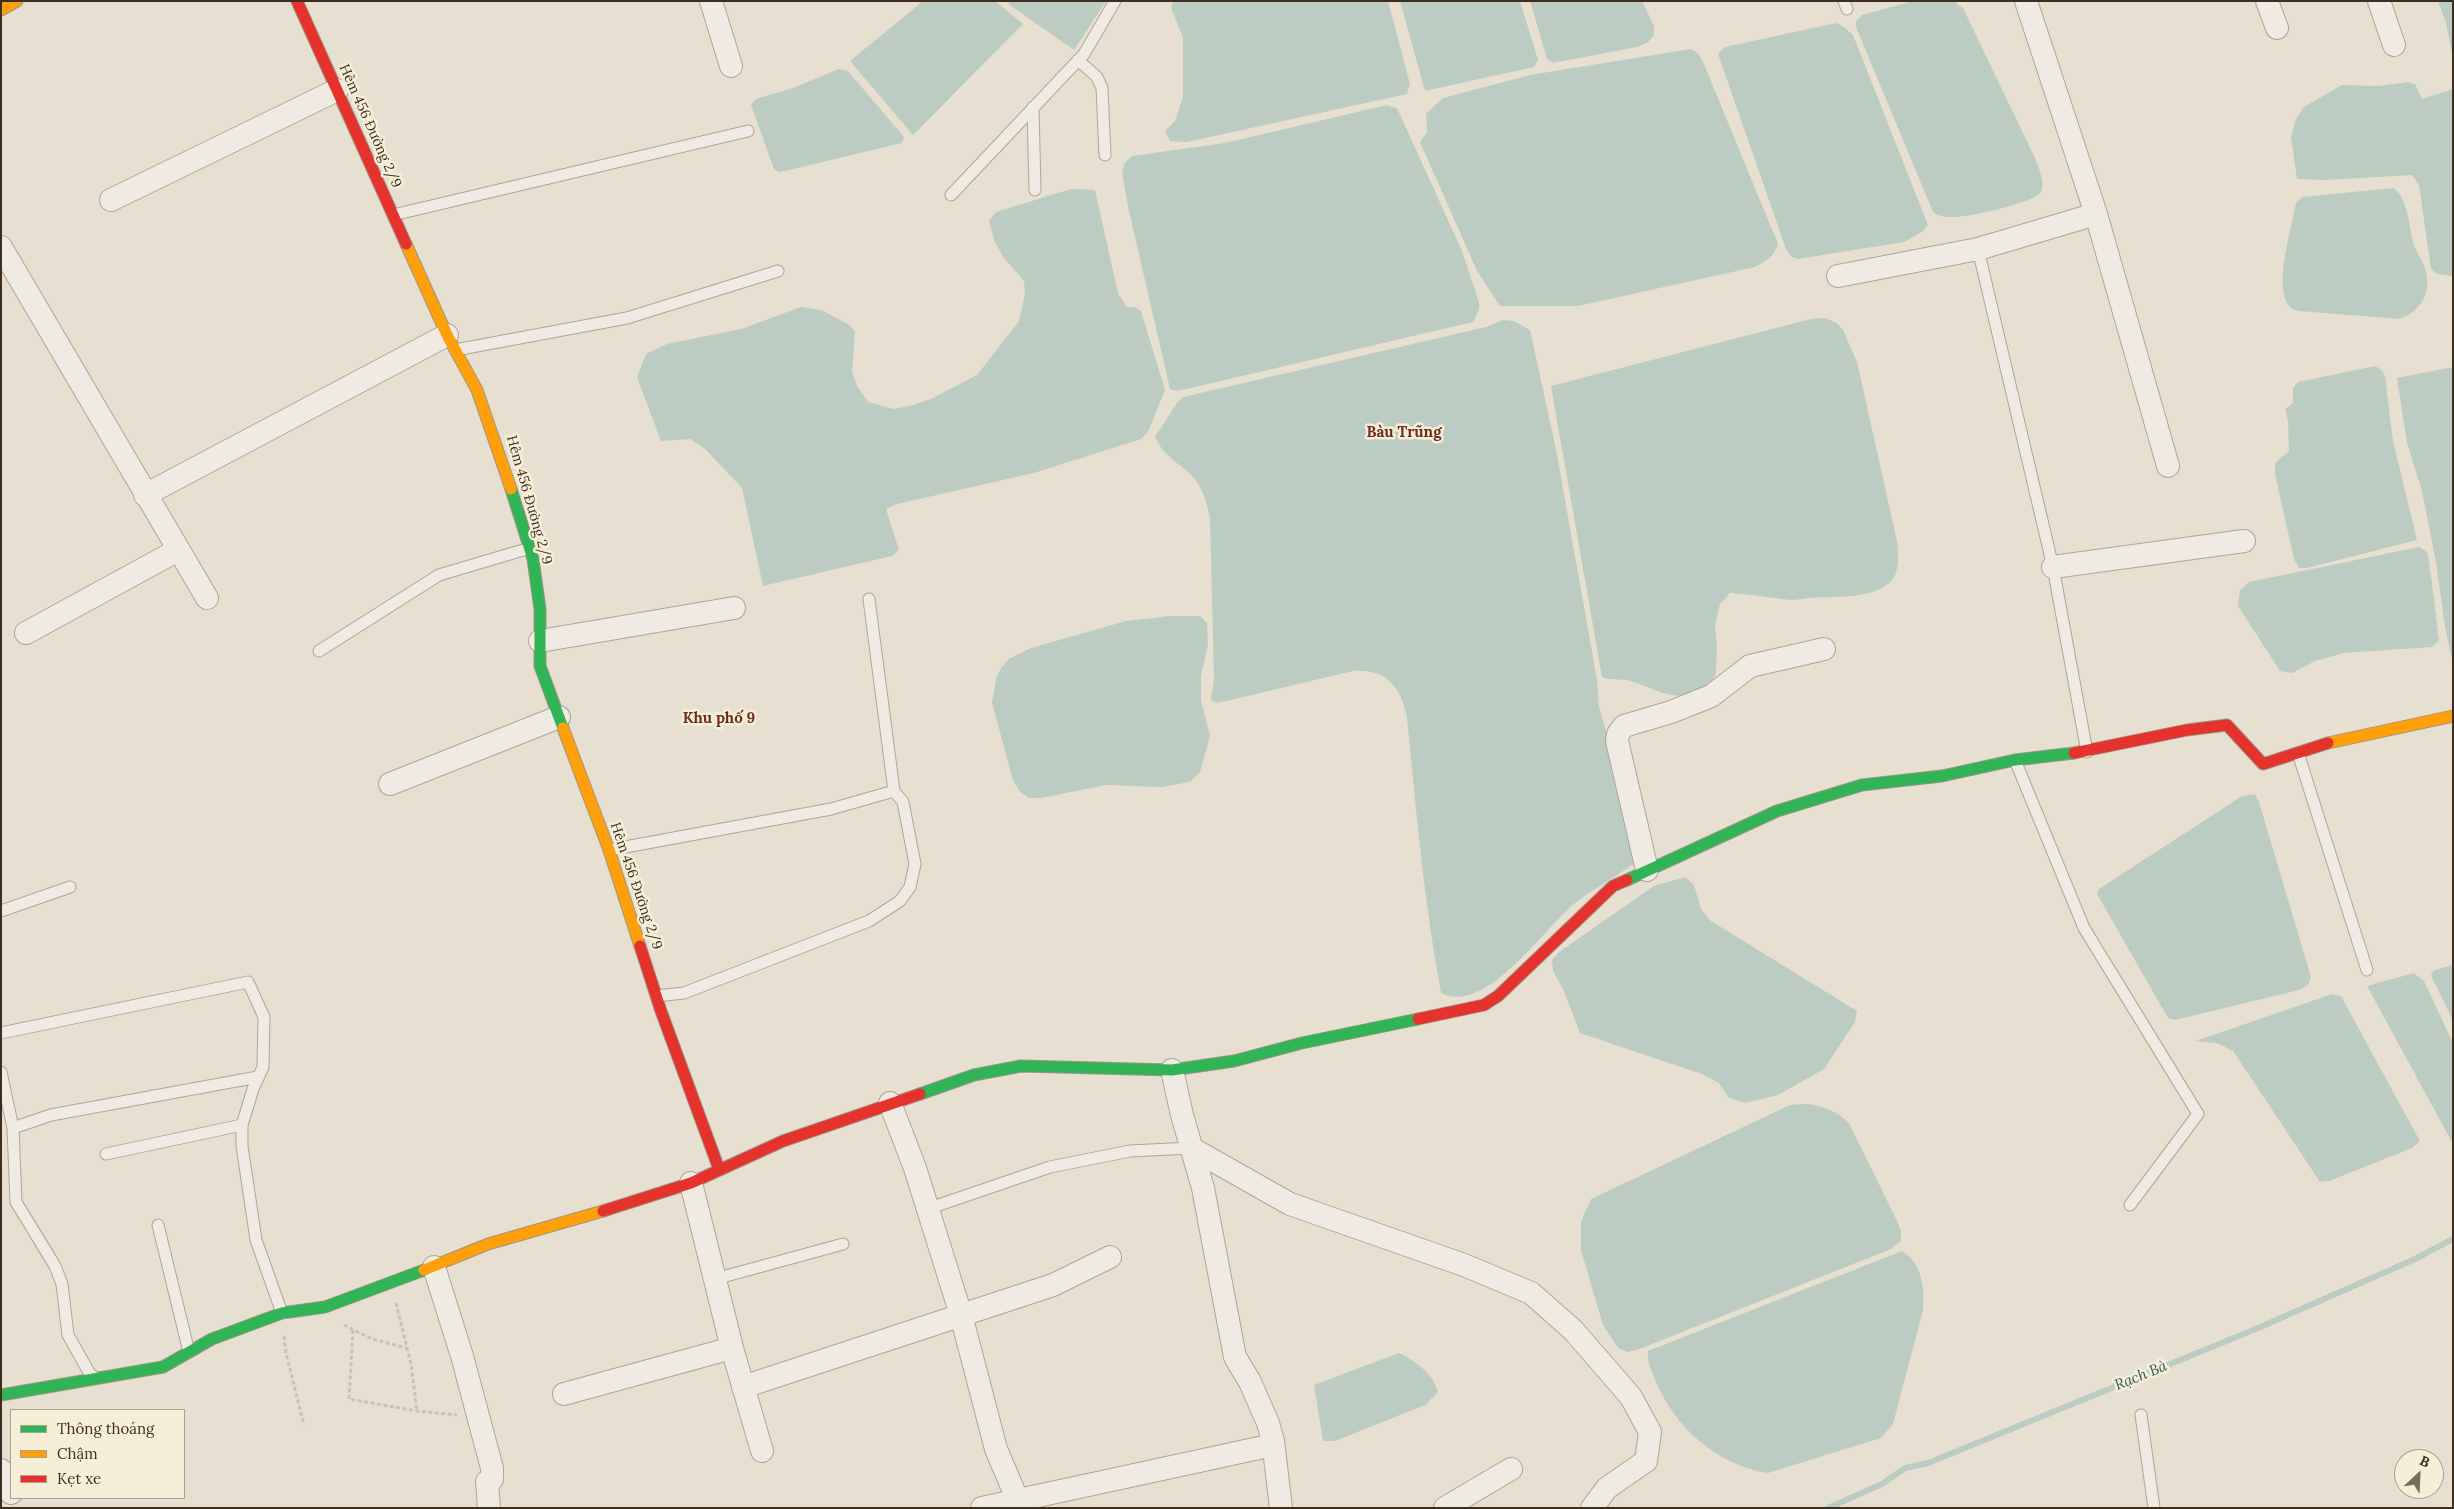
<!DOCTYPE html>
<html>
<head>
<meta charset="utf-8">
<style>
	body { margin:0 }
	#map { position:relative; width:2454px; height:1509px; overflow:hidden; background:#e7e0d1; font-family:Lora,serif }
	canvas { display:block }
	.frame { position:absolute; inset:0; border:2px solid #3d2e20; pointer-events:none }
	.legend { position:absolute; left:10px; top:1409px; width:175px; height:90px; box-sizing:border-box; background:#f7eed8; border:1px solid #ada18e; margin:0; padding:6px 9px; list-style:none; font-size:15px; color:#3d2e20 }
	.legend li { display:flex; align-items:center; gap:10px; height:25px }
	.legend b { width:25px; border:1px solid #ada18e }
	.north { position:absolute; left:2394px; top:1449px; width:50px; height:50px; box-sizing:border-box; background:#f7eed8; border:1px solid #ada18e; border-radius:50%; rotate:25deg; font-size:14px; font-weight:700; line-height:20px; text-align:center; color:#3d2e20 }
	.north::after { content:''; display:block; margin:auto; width:18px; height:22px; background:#786c5e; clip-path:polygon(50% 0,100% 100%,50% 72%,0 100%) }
</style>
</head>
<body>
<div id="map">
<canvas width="2454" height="1509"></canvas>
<div class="frame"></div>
<ul class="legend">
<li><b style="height:6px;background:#30b455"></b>Thông thoáng</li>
<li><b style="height:6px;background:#ff9f0a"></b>Chậm</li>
<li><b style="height:6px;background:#e5322d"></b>Kẹt xe</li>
</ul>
<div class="north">B</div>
</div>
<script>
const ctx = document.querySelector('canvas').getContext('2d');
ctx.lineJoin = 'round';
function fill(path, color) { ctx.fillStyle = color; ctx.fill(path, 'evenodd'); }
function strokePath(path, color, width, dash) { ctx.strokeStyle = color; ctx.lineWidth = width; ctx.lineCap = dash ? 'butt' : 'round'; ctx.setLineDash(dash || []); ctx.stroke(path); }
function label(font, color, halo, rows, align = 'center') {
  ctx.font = font + ' Lora,serif'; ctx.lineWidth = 5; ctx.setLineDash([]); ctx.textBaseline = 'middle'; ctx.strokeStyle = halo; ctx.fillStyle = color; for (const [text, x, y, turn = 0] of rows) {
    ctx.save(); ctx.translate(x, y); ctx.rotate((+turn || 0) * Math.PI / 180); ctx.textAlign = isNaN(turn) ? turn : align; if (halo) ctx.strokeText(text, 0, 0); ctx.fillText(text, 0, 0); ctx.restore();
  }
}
const water = new Path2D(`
	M923,1H995L1023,24L913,135L850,61Z
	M1010,1H1106L1074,50L1008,4Z
	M1173,1H1388L1410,84L1407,94L1187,142L1170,141L1165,131L1175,121L1183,97V37L1171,8Z
	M1400,1H1520L1538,60L1534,67L1425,91Z
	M1530,1H1642L1654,26V35L1648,42L1637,47L1553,63L1547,59Z
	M1913,1H1953L1963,8L2035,158C2038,167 2046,183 2041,192C2034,203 1965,218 1951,217C1943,217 1939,216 1933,212L1856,27V21L1862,15Z
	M2438,1H2453V58L2446,23Z
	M1836,23L1844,27L1853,35L1928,225L1922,232L1904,242L1798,259L1792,257L1786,249L1718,54L1725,47Z
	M1691,49L1698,53L1703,62L1778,244C1774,257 1766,261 1755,267L1578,306H1500L1477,271L1420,142L1427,132L1426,114L1443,98L1530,75Z
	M839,69L848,71L904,137L902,143L785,171L779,172L774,169L751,105L756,99L793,88Z
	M2408,82L2415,84L2422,99L2453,89V276L2437,274L2431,269L2419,185L2412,175L2325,180L2297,179L2291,137L2296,119L2304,107L2342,85L2379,86Z
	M1387,105L1397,108L1462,251L1479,302V309L1473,322L1178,391L1170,389L1129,211L1122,172L1125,163L1132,156L1225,143Z
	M2394,188C2408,200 2409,225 2413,242C2415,250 2420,256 2423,263C2434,287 2424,311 2399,319L2299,311C2295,310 2291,309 2289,306C2273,286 2292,227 2296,203L2302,197Z
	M1071,189L1095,190L1118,293L1127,307H1134L1141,311L1165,390L1149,430L1141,439L1034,473L897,504L886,509L899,550L892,556L763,586L742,488L705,449L690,439L661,441L637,377L646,354L667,344L741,329L801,307L821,310L850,325L855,332L852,372L857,386L868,402L893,409L910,406L931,399L977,375L1019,321L1025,295L1024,281L1003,257L995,242L989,221L996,212Z
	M1825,318L1837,323L1843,330L1857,362L1897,541C1898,553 1900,568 1893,579C1876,600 1835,596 1811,598C1805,598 1798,600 1792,600C1771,598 1751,594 1730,593L1720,604L1715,626L1717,646L1716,673L1711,686C1671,703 1671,694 1633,682C1623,678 1613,681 1602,677L1551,386L1811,319Z
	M1503,320L1514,321L1530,330L1556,449L1597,680L1599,707L1629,811L1635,863C1615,877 1593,889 1574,904C1543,929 1486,1016 1441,993C1424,902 1416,810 1407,717C1400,686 1387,669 1353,671L1218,703L1211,700L1214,679L1210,519C1207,503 1203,488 1192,476C1179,463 1161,454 1155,436C1166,424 1171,407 1183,397L1486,327Z
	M2375,366L2382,370L2385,376L2393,441L2417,540L2307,568H2299L2294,559L2275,474V463L2289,451L2288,421L2285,409L2293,403V388L2298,382Z
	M2453,367V664L2445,627L2436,562L2422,491L2407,443L2397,378Z
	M2419,547L2427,552L2429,560L2439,640L2432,647L2344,653L2315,661L2292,673L2280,671L2238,606L2240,590L2249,582Z
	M1170,616H1200L1207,623L1208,645L1201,676V700L1210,736L1200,772L1190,782L1162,787L1106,785L1041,798H1029L1020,792L1013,780L992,703L996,678L1001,668L1009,659L1031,648L1126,621Z
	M2255,794L2259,802L2311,977L2308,985L2299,990L2175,1020L2168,1018L2097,894L2099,889L2242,796Z
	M1685,877L1694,885L1701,909L1711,921L1857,1011L1855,1022L1824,1069L1778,1095L1745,1103L1729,1098L1719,1083L1702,1074L1580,1033L1563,989L1553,971L1552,960L1559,952L1654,886Z
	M2453,965V1021L2431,975L2434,970Z
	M2414,973L2424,981L2453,1043V1144L2367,986Z
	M2332,994L2341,996L2420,1141L2412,1148L2329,1181L2320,1182L2233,1051L2217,1043L2196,1041Z
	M1805,1104C1823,1105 1836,1111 1849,1123L1897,1221L1901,1231V1241L1891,1249L1637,1350L1628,1352L1618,1348L1603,1325L1581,1250V1222L1591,1199L1790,1105Z
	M1902,1251C1922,1262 1925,1289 1923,1310L1893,1424L1881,1438L1768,1473C1717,1466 1672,1425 1654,1377C1650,1368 1647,1361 1648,1351Z
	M1399,1353C1415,1360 1434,1375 1438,1392L1425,1405L1335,1441H1323L1314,1385Z`);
const stream = new Path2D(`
	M1828,1508L1882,1484L1905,1468L1928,1463L2251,1331L2413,1260L2453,1239`);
const path = new Path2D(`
	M396,1303L411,1364L417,1411
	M344,1325L372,1339L407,1348
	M353,1330L349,1399L417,1411L457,1415
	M284,1336L286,1353L304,1425`);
const lane = new Path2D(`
	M1844,1L1847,9
	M1078,60L1097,77L1102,88L1105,155
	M1033,107L1035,190
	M951,195L1084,54L1115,1
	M393,215L748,131
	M1978,249L2053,567L2087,752
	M455,350L627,318L778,271
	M319,651L439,575L530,548
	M2298,753L2367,970
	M2015,760L2084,928L2198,1114L2130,1205
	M609,850L831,809L894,791
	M1,911L70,887
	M656,996L684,993L869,921L900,901L910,887L915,864L903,802L894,791L869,599
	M1,1033L248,982L264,1017L263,1067L253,1089L242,1125V1146L256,1240L282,1313
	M1,1072L13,1128L16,1202L55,1266L62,1284L68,1335L90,1374L96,1378
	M13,1128L51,1115L258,1077
	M106,1154L242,1125
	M927,1209L1050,1167L1130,1151L1191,1148
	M158,1225L189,1352
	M715,1279L843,1244
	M2141,1415L2154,1508`);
const street = new Path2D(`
	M711,1L731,66
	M2026,1L2096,214L2168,466
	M2267,1L2277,28
	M2379,1L2394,45
	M111,200L337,90
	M1,247L207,598
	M1838,276L1978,249L2096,214
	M145,495L447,335
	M2053,567L2244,541
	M26,633L178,550
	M540,641L734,608
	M390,784L559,717
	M1647,870L1617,741L1618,734L1624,726L1671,712L1711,696L1750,666L1824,649
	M1172,1070L1182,1115L1203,1188L1235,1357L1250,1382L1268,1423L1273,1441L1281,1508
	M890,1103L915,1168L961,1315L996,1449L1018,1501
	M1191,1148L1290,1204L1464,1265L1531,1293L1573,1330L1631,1397L1650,1432L1646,1461L1607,1488L1592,1508
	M691,1183L732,1348L762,1451
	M434,1267L462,1356L492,1468V1479L487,1482L489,1508
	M743,1387L1053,1285L1110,1257
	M564,1394L732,1348
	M1,1470L11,1493
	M982,1508L1273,1445
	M1445,1508L1511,1469`);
const fast = new Path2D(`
	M511,489L533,559L540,609V666L563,728
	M1627,880L1777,811L1862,785L1942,776L2015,760L2074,753
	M920,1094L974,1075L1021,1066L1172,1070L1234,1061L1302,1043L1418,1019
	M1,1395L163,1367L212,1339L282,1313L325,1307L424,1270`);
const slow = new Path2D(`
	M1,10L17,1
	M406,244L447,335L477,390L511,489
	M563,728L609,850L640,946
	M2328,743L2453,716
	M424,1270L488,1244L603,1211`);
const jam = new Path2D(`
	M297,1L406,244
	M2074,753L2187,730L2227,725L2263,764L2328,743
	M640,946L661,1011L719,1169
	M1418,1019L1484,1005L1498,996L1613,886L1627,880
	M603,1211L691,1183L783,1141L920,1094`);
const streetNames = [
	["Hẻm 456 Đường 2/9",370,126,66],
	["Hẻm 456 Đường 2/9",529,500,74],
	["Hẻm 456 Đường 2/9",636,886,71]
];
const neighbourhoodNames = [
	["Bàu Trũng",1404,433],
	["Khu phố 9",719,719]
];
const waterNames = [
	["Rạch Bà",2141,1376,-22]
];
fill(water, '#bcccc2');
strokePath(stream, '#bcccc2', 6);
strokePath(lane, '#ada599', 13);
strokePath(street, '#ada599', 24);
strokePath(fast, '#9c958a', 13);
strokePath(slow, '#9c958a', 13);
strokePath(jam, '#9c958a', 13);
strokePath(path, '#c8c2b9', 3, [4, 2.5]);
strokePath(lane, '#efebe3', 11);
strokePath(street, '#efebe3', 22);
strokePath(fast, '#30b455', 11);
strokePath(slow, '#ff9f0a', 11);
strokePath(jam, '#e5322d', 11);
label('14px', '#3d2e20', '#f7eed8', streetNames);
label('bold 15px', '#6b2e1e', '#f7eed8', neighbourhoodNames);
label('italic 15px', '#2f5d5a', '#f7eed8', waterNames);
</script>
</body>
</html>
